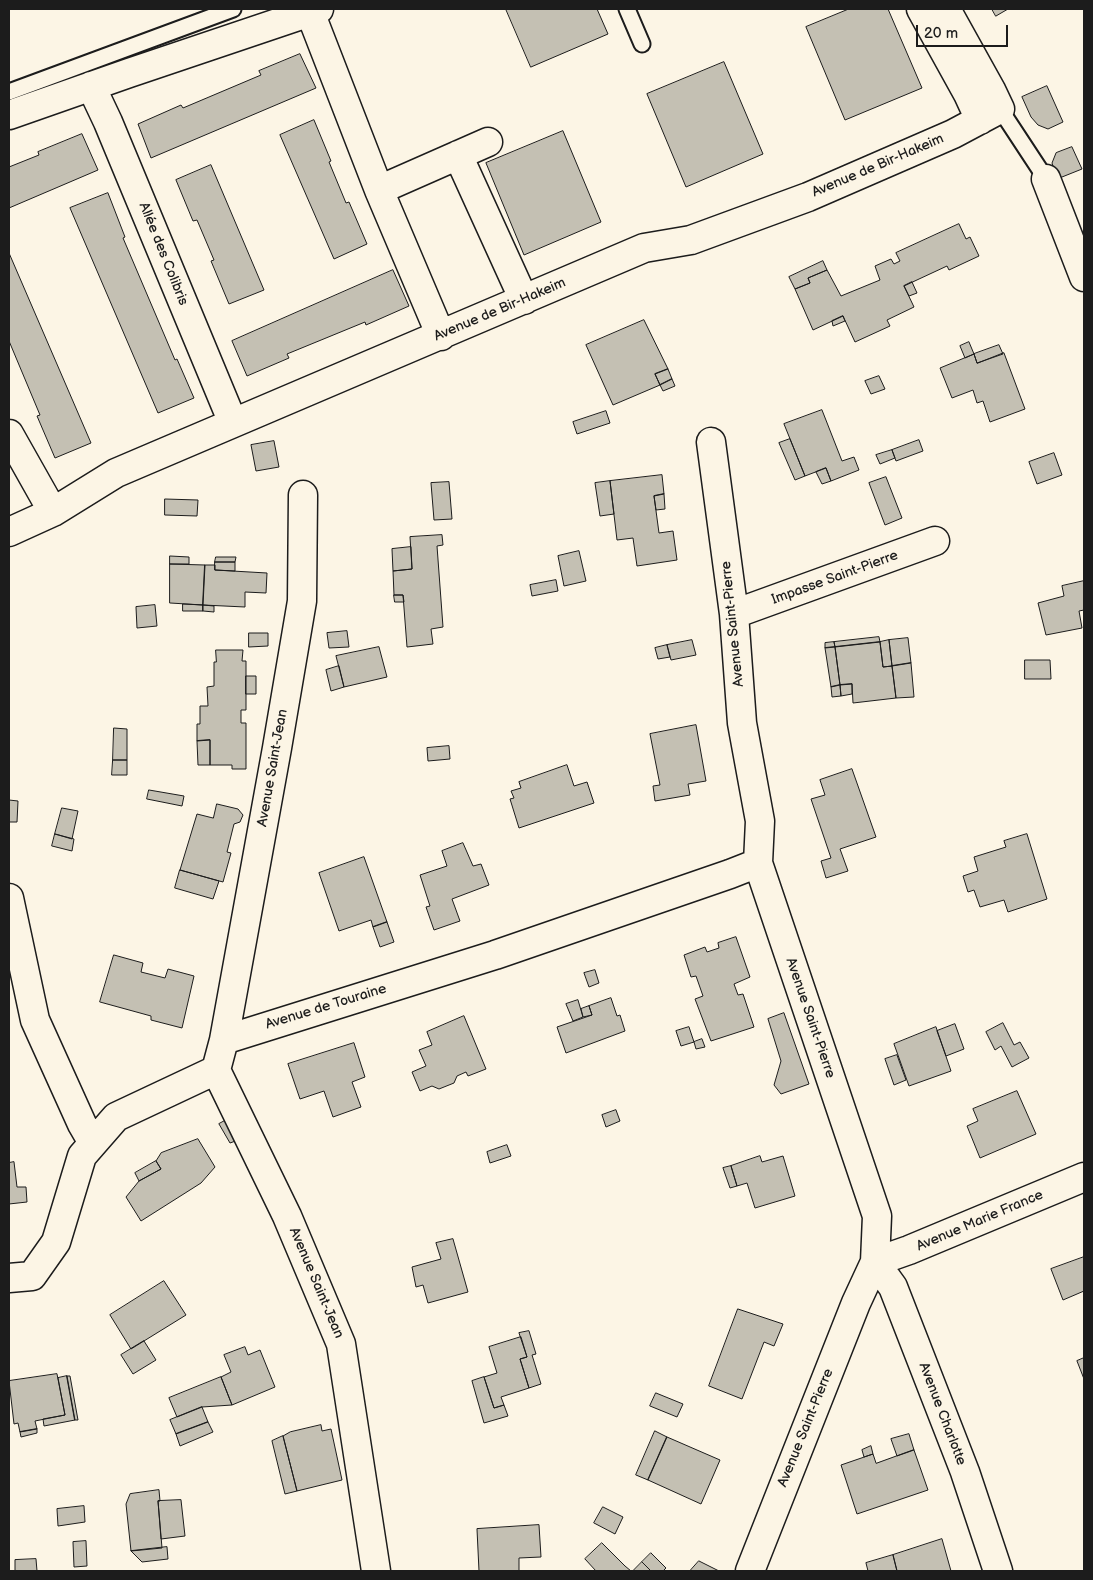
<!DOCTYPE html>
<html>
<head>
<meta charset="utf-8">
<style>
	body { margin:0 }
	#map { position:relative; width:1093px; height:1580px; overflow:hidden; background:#fcf5e5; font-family:"Balsamiq Sans",sans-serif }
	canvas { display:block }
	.frame { position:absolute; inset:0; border:10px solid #1c1c1c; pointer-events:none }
	.scale { position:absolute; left:916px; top:25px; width:92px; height:22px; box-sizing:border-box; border:2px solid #1c1c1c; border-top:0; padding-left:6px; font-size:15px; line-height:18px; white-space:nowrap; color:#1c1c1c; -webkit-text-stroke:4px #fcf5e5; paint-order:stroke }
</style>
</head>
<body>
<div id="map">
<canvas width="1093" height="1580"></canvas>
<div class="frame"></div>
<div class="scale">20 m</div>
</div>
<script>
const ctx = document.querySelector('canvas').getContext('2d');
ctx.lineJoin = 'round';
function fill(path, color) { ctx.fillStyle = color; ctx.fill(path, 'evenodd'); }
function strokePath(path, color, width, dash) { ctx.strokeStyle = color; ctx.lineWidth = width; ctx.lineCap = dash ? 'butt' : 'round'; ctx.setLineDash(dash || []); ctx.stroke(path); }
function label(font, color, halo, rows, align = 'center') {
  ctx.font = font + ' "Balsamiq Sans",sans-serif'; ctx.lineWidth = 4.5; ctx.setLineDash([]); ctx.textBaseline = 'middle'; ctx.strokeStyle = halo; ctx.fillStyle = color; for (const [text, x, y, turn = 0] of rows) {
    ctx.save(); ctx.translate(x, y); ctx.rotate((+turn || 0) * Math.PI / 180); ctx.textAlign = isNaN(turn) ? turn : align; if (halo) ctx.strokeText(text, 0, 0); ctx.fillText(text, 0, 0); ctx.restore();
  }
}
const building = new Path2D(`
	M506,9H597L608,34L531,67Z
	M849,9H888L922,88L845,120L806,27Z
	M992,9H1008L996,16Z
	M300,54L316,88L151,158L138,124L181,105L183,108L261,75L259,71Z
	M724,62L763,154L686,187L647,94Z
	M1047,86L1063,122L1048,129L1038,125L1031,117L1022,97Z
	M314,120L331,161L329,162L346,203L349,202L367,244L334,259L280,135Z
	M563,131L601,222L524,255L486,163Z
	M82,134L98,170L9,208V167L39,155L38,152Z
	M1072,147L1082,169L1057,179L1052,163L1056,153Z
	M211,165L264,290L229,304L211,261L214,260L197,220L193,221L176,180Z
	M108,193L125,237L123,238L175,360L177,359L194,398L158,413L70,208Z
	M959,224L966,239L970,237L979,256L949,270L947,266L904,286L914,307L887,320L890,326L855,342L843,316L813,330L795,289L810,283L808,278L827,270L841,296L880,280L875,266L891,259L894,264L900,261L896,253Z
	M9,253L91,443L55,458L37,416L40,415L9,341Z
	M823,261L827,270L808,278L810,283L795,289L789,277Z
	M393,270L409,306L366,325L365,322L287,354L289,358L247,376L232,341Z
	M912,282L917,293L909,296L904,286Z
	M843,316L845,321L833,326L832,321Z
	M644,320L668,369L655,374L660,385L613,405L586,345Z
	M969,342L974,354L965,358L960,346Z
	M999,345L1003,354L977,363L974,354Z
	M1004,353L1025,409L990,422L983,401L977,403L973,390L952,398L940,368L974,354L977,363Z
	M668,369L672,379L660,385L655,374Z
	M879,376L885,389L871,394L865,381Z
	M672,379L675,386L663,391L660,385Z
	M822,410L842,461L854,457L859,470L831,481L826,468L805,476L784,424Z
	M606,411L610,423L577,434L573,422Z
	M790,439L805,476L795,480L779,443Z
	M919,440L923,451L896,461L892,450Z
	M274,441L279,467L256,471L251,445Z
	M892,450L895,458L880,464L876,455Z
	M1054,453L1062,475L1037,484L1029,462Z
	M826,468L831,481L822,484L816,472Z
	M662,475L664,494L654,496L659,533L673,531L677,560L637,566L633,538L617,540L610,481Z
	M886,477L902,518L885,525L869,483Z
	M610,481L614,514L600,516L595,483Z
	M449,482L452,519L434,520L431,483Z
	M664,494L665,509L656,510L654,496Z
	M165,499L198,500L197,516L165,515Z
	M442,535L443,545L437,546L443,627L431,629L433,644L407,647L403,595H394L393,571L412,569L410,537Z
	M411,547L412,569L393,571L392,549Z
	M579,551L586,581L564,586L558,556Z
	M170,556L189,557V564H170Z
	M216,557H236L235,562H215Z
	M215,562H235V571L215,570Z
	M170,564L205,565L203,605L170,603Z
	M205,565H215V570L267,573L266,593L245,592V607L203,605Z
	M556,580L558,591L532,596L530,585Z
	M1084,581V610L1079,611L1082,628L1046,635L1038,603L1064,596L1062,586Z
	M394,595H403L404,602H395Z
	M183,604L203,605V611H183Z
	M155,605L157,626L137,628L136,607Z
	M203,605L214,606V612L203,611Z
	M347,631L349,647L329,648L327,633Z
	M249,633H268V646L249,647Z
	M879,637L880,642L835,647L834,642Z
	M908,638L911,663L892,666L889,640Z
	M692,640L696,655L671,660L667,645Z
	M889,640L892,666L883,667L880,642Z
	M834,642L835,647L825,648V643Z
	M880,642L883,667L892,666L896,698L853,703L852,684L840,685L835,647Z
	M667,645L670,657L658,659L655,648Z
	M379,647L387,677L344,687L336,656Z
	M835,647L840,685L831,687L825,648Z
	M216,650H243L242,661H246V710H241V723H246V769H232V765H210V740L197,741V724H200V706H208L207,687L214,686V662H216Z
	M1025,660H1050L1051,679H1025Z
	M911,663L914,697L896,698L892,666Z
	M339,666L344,687L331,691L326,670Z
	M246,676H256V694H246Z
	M852,684V694L841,696L840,685Z
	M840,685L841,696L832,697L831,687Z
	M696,725L706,781L688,784L690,795L655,801L653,786L660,785L650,734Z
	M114,728L127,729V760H113Z
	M210,740V765H198L197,741Z
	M449,746L450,759L428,761L427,748Z
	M113,760H127V775H112Z
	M567,765L574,786L587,782L594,803L519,828L510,799L514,798L511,791L521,788L519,782Z
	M852,769L876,837L840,849L848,871L826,878L821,861L831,858L811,799L825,795L820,780Z
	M149,790L184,796L182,806L147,799Z
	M9,800L18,801L17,822H9Z
	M217,804L238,809L243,815L240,822L234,824L227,852L231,853L223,882L180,870L197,814L213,818Z
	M62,808L78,811L72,839L55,834Z
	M55,834L74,839L72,851L52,846Z
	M1027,834L1047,899L1008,912L1004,900L980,907L974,890L968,892L963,876L978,871L974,857L1006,847L1004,841Z
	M463,843L473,866L481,864L489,885L452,899L460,921L434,930L426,907L430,906L420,875L447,866L442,851Z
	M364,857L387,922L373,927L371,920L339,931L319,873Z
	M180,870L219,881L213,899L175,888Z
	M387,922L394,942L380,947L373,927Z
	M736,937L750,977L734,984L738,995L743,994L754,1027L711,1041L695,999L703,996L696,976L691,977L684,955L705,947L707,952L719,948L718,943Z
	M114,955L143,963L141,972L165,978L168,969L194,976L182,1028L151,1020V1016L100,1002Z
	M595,970L599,983L589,987L584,973Z
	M611,998L617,1016L620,1015L625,1031L566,1053L557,1027L592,1015L589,1006Z
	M578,1000L583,1017L573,1021L566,1004Z
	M589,1006L592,1015L583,1017L581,1009Z
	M784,1013L809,1084L781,1094L774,1085L781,1061L768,1019Z
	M464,1016L486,1069L468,1076L466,1072L457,1076L454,1083L439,1089L432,1086L420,1091L412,1072L426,1066L419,1050L432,1045L427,1032Z
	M1003,1023L1014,1045L1020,1042L1029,1058L1012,1067L1001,1046L995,1050L986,1032Z
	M955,1024L964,1049L946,1056L937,1031Z
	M689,1027L694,1042L681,1046L676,1031Z
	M936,1027L951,1071L909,1086L894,1044Z
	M702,1039L705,1047L696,1049L694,1042Z
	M354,1043L365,1077L352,1082L361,1107L333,1117L324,1091L300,1099L288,1064Z
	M897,1055L906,1080L894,1085L885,1059Z
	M1017,1091L1036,1134L980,1158L967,1126L978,1121L973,1109Z
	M616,1110L620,1121L606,1127L602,1115Z
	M232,1117L241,1139L230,1143L219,1124Z
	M198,1139L215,1167L201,1183L141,1221L126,1197L139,1181L161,1169L156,1161L161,1153Z
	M507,1145L511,1156L490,1163L487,1152Z
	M760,1156L762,1162L783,1156L795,1196L755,1208L747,1183L737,1186L731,1166Z
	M156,1161L161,1169L139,1181L135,1173Z
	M14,1162L17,1187H26L27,1202L9,1204V1163Z
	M731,1166L737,1186L730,1188L723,1168Z
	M453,1239L468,1292L428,1303L423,1285L416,1287L412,1267L441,1259L436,1243Z
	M1084,1257V1291L1063,1300L1051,1269Z
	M164,1281L186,1315L131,1349L110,1315Z
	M738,1309L783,1324L774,1346L764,1342L742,1399L709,1386Z
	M529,1331L536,1354L532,1355L541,1384L529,1388L520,1359L527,1357L519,1333Z
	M521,1337L527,1357L520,1359L529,1388L501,1397L504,1405L494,1408L484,1377L497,1373L489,1347Z
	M144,1341L156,1360L133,1374L121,1355Z
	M245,1347L248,1355L260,1350L275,1387L232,1405L221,1377L231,1372L224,1355Z
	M1084,1358V1379L1077,1361Z
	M57,1374L65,1415L35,1421L37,1429L20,1432L18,1423L14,1424L9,1381Z
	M67,1376L75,1420L44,1426L43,1419L65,1415L58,1378Z
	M67,1376H70L78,1420H75Z
	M221,1377L232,1405L202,1407L177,1417L169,1398Z
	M484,1377L494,1408L504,1405L508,1416L484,1423L472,1381Z
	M656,1393L683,1404L677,1417L650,1406Z
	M202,1407L208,1422L176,1434L170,1420Z
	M208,1422L213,1432L180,1446L176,1434Z
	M321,1425L322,1431L331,1429L342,1480L297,1491L283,1436L290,1432Z
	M37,1429V1433L21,1437L20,1432Z
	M655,1431L667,1437L648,1480L636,1475Z
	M909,1434L914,1450L897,1456L891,1439Z
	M283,1436L297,1491L285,1494L272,1441Z
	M667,1437L720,1460L701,1504L648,1480Z
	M871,1446L873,1454L864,1457L862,1450Z
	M914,1450L928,1490L857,1514L841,1465L873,1454L876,1463Z
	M159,1490L160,1501H158L162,1548L131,1551L126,1504L130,1494Z
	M181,1500L185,1536L161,1539L158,1501Z
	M84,1506L85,1522L58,1526L57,1509Z
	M603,1507L623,1517L615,1534L594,1523Z
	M539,1525L541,1557L519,1558V1571H479L477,1529Z
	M942,1539L951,1571H897L893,1555Z
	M86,1541L87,1566L74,1567L73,1542Z
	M602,1543L625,1566L631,1571H596L585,1559Z
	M167,1547L168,1559L142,1562L131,1551Z
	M651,1553L666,1568L663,1571H651L642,1562Z
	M893,1555L897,1571H868L866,1563Z
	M36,1559L37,1571H15V1560Z
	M699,1561L719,1571H690Z
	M642,1562L651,1571H633Z`);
const lane = new Path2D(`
	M627,9L642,44
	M9,92L233,9
	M1000,109L1046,179`);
const street = new Path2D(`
	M921,9L968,94L980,120
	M310,12L379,190
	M91,86L108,122L233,423
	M9,115L129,73L319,9
	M458,155L524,300
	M1046,179L1084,277
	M441,336L379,190L488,142
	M9,434L53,512
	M711,442L734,614L742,723L760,821L758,863L877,1216L875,1262L856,1303L750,1571
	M9,532L53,512L116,473L644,248L691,240L808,197L953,134L1000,109L991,90L946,9
	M734,614L935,541
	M9,898L35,1020L82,1124L93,1143
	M224,1040L277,748L302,601L303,495
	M216,1070L287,1216L341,1344L376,1571
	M9,1278L32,1276L56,1242L82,1156L116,1117L216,1070L224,1040L495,955L730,874L758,863
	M998,1571L965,1472L893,1287L875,1262L909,1250L1084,1177`);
const streetNames = [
	["Avenue de Bir-Hakeim",878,166,-23],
	["Allée des Colibris",163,254,68],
	["Avenue de Bir-Hakeim",500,310,-23],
	["Impasse Saint-Pierre",835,578,-20],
	["Avenue Saint-Pierre",733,624,-96],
	["Avenue Saint-Jean",273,768,-80],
	["Avenue de Touraine",326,1007,-17],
	["Avenue Saint-Pierre",810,1018,71],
	["Avenue Marie France",980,1221,-23],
	["Avenue Saint-Jean",316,1283,67],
	["Avenue Charlotte",942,1414,69],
	["Avenue Saint-Pierre",806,1428,-68]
];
fill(building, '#c4c0b3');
strokePath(building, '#1c1c1c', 1);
strokePath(lane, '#1c1c1c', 19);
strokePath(street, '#1c1c1c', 31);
strokePath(lane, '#fcf5e5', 15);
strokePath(street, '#fcf5e5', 28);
label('14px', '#1c1c1c', '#fcf5e5', streetNames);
</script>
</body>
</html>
